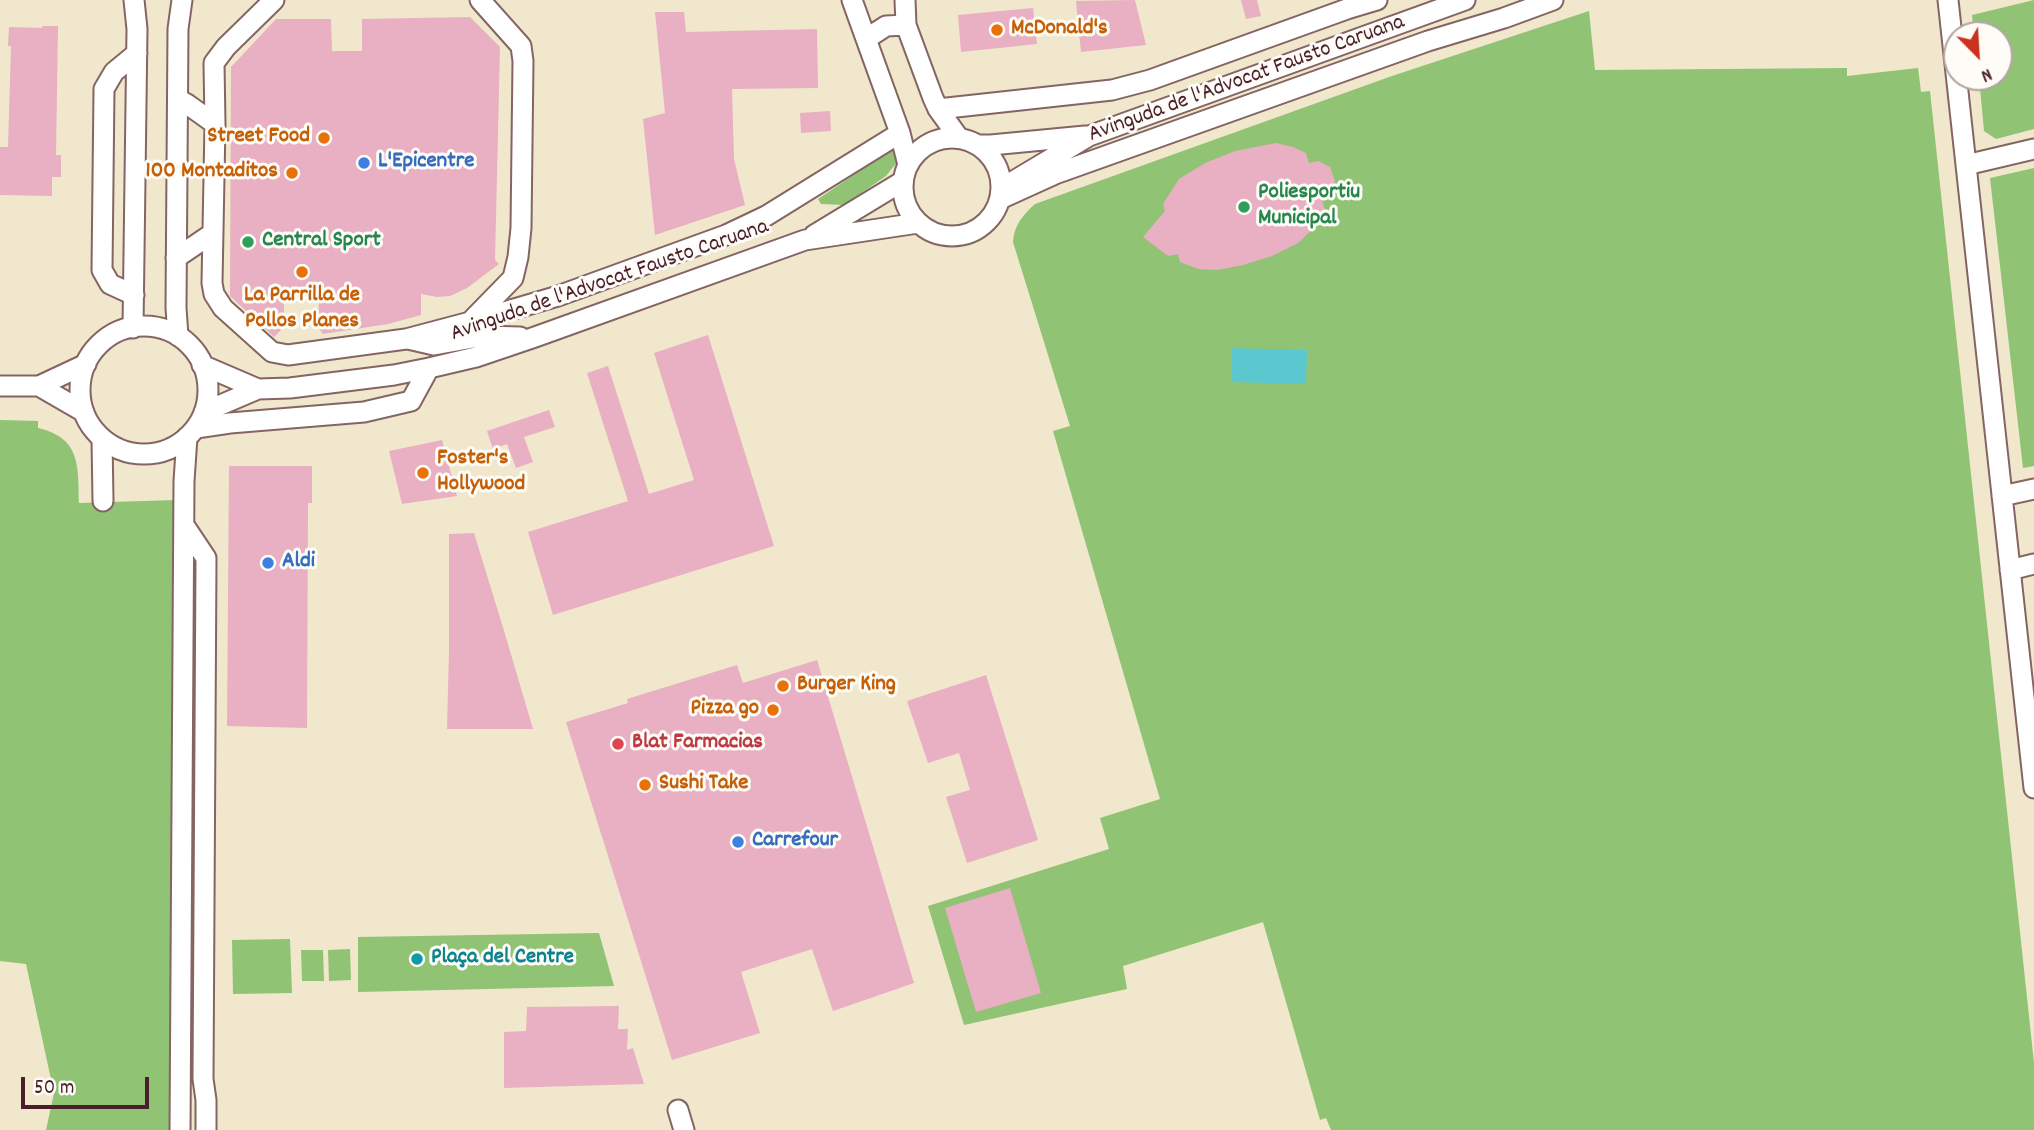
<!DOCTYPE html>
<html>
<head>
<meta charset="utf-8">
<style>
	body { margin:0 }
	#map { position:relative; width:2034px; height:1130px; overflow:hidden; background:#f0e7cc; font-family:Dekko,sans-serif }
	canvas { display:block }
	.north { position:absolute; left:1943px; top:21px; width:70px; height:70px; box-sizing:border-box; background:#fdfcf7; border:2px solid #b5a4a5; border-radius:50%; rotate:156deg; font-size:19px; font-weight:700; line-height:28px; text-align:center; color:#4a1f2b }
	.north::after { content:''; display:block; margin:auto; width:24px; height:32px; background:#c8321e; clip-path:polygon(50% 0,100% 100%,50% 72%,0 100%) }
	.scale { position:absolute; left:21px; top:1077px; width:128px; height:32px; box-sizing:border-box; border:4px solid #4a1f2b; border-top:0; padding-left:9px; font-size:21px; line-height:24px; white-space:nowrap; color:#4a1f2b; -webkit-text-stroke:5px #fdfcf7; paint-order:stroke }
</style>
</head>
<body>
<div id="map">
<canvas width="2034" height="1130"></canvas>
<div class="north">N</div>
<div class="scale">50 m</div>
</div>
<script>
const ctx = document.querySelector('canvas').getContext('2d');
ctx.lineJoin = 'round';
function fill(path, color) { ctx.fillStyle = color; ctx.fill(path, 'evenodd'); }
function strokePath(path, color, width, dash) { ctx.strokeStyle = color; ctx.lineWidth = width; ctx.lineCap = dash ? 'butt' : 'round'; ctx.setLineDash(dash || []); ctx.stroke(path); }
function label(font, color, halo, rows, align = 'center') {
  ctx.font = font + ' Dekko,sans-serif'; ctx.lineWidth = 6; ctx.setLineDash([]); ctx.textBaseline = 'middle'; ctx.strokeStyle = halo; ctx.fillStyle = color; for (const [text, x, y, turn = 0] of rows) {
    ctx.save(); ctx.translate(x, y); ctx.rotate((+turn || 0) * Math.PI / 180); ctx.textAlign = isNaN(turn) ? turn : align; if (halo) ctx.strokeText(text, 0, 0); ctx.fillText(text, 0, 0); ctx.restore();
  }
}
const green = new Path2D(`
	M2034,0V129L1996,139L1984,131L1979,77H1999V35H1974L1972,15Z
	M1589,11L1595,70L1847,68V76L1918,68L1921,92L1930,91L2034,1063V1130H1331L1326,1118L1320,1120L1263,922L1123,966L1127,989L964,1025L928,906L1109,849L1100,818L1160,799L1053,431L1070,426L1013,242C1014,225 1023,215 1035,204L1392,76Z
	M894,148L897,153L898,161L886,176L844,205L821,204L818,199Z
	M2034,168V466L2023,468L1990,178Z
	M0,420L38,421V428C81,438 78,466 79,503L176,500L170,1130H46L54,1093L26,964L0,961Z
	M599,933L614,986L358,992V937Z
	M290,939L292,993L233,994L232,940Z
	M350,949L351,980L329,981L328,950Z
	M301,950H323L324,981H302Z`);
const water = new Path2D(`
	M1232,348L1307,350L1306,384L1231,382Z`);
const building = new Path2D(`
	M1135,0L1146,45L1081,52L1076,1Z
	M1241,0H1257L1261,16L1246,19Z
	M1033,8L1037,44L961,52L958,15Z
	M655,12H684L686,32L817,29L818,88L732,89L734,159L745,205L655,235L643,119L665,113Z
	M470,17L500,47L495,260L499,264L467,288L450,296L437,297L421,294V315L388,324L323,334L318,327L319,297L284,298V327L274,337L230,296L231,67L276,19H331L332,51H362V19Z
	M42,26H58L56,155H61V177H52V196L0,195V147H8L11,46H8L9,27L42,28Z
	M830,111L831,131L801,133L800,113Z
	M1276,143L1293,147L1306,153L1309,163L1319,161L1330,167L1335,181L1331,191L1321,198L1325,210L1317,225L1298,243L1272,256L1243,265L1217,270L1198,269L1180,262L1178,254L1168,256L1143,237L1165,211L1163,204L1179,179L1205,163L1235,151Z
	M708,335L774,546L553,615L528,532L628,501L587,373L608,366L649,494L694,480L654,353Z
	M549,410L555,427L524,437L533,462L516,468L507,444L493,449L487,431Z
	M442,440L457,496L402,504L389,451Z
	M229,466H312V503H308L307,728L227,726Z
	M474,533L505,634L533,729H447L449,650V534Z
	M817,660L914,983L833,1011L812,949L741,972L760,1033L672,1060L566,722L628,703L627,699L737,665L743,683Z
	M986,675L1038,840L967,863L946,797L970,790L959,753L928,763L907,701Z
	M1010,888L1041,993L976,1012L945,908Z
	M619,1006L618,1029H628L627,1050L633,1048L644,1084L504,1088V1032L526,1031L527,1007Z`);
const minor = new Path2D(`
	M274,0L226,47L214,63L215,124L212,283L214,294L223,308L272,352L288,355L406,339L470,322L558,296L726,235L766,216L900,133
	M852,0L900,133L908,165
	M905,0L906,25L933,98L938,109L959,138
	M1948,0L2034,788
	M866,39L886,26L906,25
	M178,99L187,104L215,124
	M938,109L1112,90L1150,80L1347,9L1377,0
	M903 187a49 49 0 1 1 98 0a49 49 0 1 1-98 0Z
	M978,145H991L1085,136
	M1966,165L2034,149
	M1012,182L1089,136L1465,0
	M1000,199L1055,174L1428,41L1504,18L1553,0
	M814,235L903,181
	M176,258L213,233
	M134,295L110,284L102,270L104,89L114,72L137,53
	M473,319L513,278L518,257L521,228L523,61L521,46L480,0
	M80 390a64 64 0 1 1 128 0a64 64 0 1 1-128 0Z
	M133,328L137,29L134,0
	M178,336L176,308L178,29L182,0
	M408,339L434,345L484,336L520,337
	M202,365L258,389L290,388L394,375L429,368L476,357L535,337L805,240L918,223
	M0,386H39L86,364
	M39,386L84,412
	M204,412L258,389
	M196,428L230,423L364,412L411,401L429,368
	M102,439L103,501
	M2002,496L2034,489
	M184,525L206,558L203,1079L206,1100V1130
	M2010,570L2034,564
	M678,1110L684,1130
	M180,1130L184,481L187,437`);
const markers = [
	[997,30,7,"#e8710a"],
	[324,138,7,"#e8710a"],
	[364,163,7,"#3f7fe0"],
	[292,173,7,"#e8710a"],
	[1244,207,7,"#2e9e5b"],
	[248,242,7,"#2e9e5b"],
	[302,272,7,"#e8710a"],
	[423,473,7,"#e8710a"],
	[268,563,7,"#3f7fe0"],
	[783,686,7,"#e8710a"],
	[773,710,7,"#e8710a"],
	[618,744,7,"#e0444e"],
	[645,785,7,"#e8710a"],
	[738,842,7,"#3f7fe0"],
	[417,959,7,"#0f9aa8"]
];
const foodNames = [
	["McDonald's",1011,30],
	["Street Food",310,138,"right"],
	["100 Montaditos",278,173,"right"],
	["La Parrilla de",302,297,"center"],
	["Pollos Planes",302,323,"center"],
	["Foster's",437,460],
	["Hollywood",437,486],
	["Burger King",797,686],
	["Pizza go",759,710,"right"],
	["Sushi Take",659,785]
];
const streetNames = [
	["Avinguda de l'Advocat Fausto Caruana",1247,80,-20],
	["Avinguda de l'Advocat Fausto Caruana",610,282,-19]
];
const shopNames = [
	["L'Epicentre",378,163],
	["Aldi",282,563],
	["Carrefour",752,842]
];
const leisureNames = [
	["Poliesportiu",1258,194],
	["Municipal",1258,220],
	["Central Sport",262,242]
];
const healthNames = [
	["Blat Farmacias",632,744]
];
const cultureNames = [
	["Plaça del Centre",431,959]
];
fill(green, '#90c374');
fill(water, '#5ac8ce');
fill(building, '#e8b0c2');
strokePath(minor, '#846563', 23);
strokePath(minor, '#fff', 19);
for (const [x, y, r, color] of markers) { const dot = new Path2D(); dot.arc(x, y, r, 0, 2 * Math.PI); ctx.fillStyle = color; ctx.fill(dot); strokePath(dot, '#fdfcf7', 2.5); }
label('bold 23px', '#c56008', '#fdfcf7', foodNames, 'left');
label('23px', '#4a1f2b', '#fdfcf7', streetNames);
label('bold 23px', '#366cbe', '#fdfcf7', shopNames, 'left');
label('bold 23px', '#27864d', '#fdfcf7', leisureNames, 'left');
label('bold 23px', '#be3a42', '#fdfcf7', healthNames, 'left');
label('bold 23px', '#0d838f', '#fdfcf7', cultureNames, 'left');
</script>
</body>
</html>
